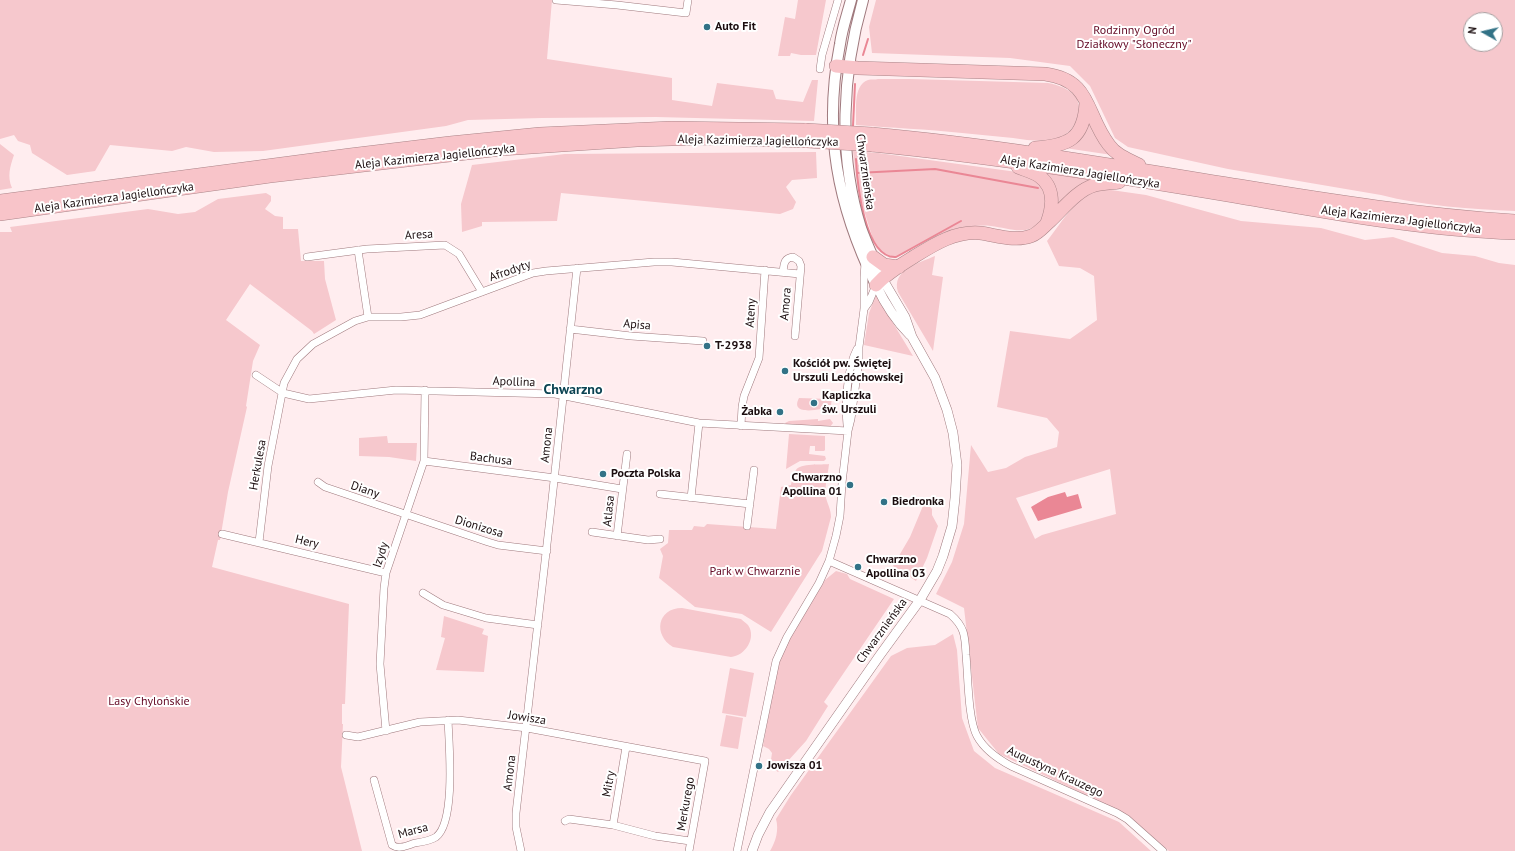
<!DOCTYPE html>
<html>
<head>
<meta charset="utf-8">
<style>
	body { margin:0 }
	#map { position:relative; width:1515px; height:851px; overflow:hidden; background:#ffedef; font-family:"PT Sans",sans-serif }
	canvas { display:block }
	.north { position:absolute; left:1463px; top:12px; width:40px; height:40px; box-sizing:border-box; background:#fff; border:1px solid #a49e9f; border-radius:50%; rotate:278deg; font-size:11px; font-weight:700; line-height:16px; text-align:center; color:#1b0d0f }
	.north::after { content:''; display:block; margin:auto; width:14px; height:18px; background:#327286; clip-path:polygon(50% 0,100% 100%,50% 72%,0 100%) }
</style>
</head>
<body>
<div id="map">
<canvas width="1515" height="851"></canvas>
<div class="north">N</div>
</div>
<script>
const ctx = document.querySelector('canvas').getContext('2d');
ctx.lineJoin = 'round';
function fill(path, color) { ctx.fillStyle = color; ctx.fill(path, 'evenodd'); }
function strokePath(path, color, width, dash) { ctx.strokeStyle = color; ctx.lineWidth = width; ctx.lineCap = dash ? 'butt' : 'round'; ctx.setLineDash(dash || []); ctx.stroke(path); }
function label(font, color, halo, rows, align = 'center') {
  ctx.font = font + ' "PT Sans",sans-serif'; ctx.lineWidth = 4; ctx.setLineDash([]); ctx.textBaseline = 'middle'; ctx.strokeStyle = halo; ctx.fillStyle = color; for (const [text, x, y, turn = 0] of rows) {
    ctx.save(); ctx.translate(x, y); ctx.rotate((+turn || 0) * Math.PI / 180); ctx.textAlign = isNaN(turn) ? turn : align; if (halo) ctx.strokeText(text, 0, 0); ctx.fillText(text, 0, 0); ctx.restore();
  }
}
const green = new Path2D(`
	M0,0H552L547,59L672,78V100L712,106L717,83L773,90L776,99L803,102L812,80H818L814,121L656,117L542,118L468,120L446,126L263,151L214,152L186,147L172,151L110,145L95,171L67,175L32,153L30,145L18,141L14,135L0,139Z
	M798,0H826L816,55H801L791,53L790,56H778L785,17L795,19Z
	M876,0H1515V211C1472,209 1422,206 1381,195L1228,169L1128,147L1115,138L1090,86L1070,66L1010,58L872,53L869,27ZM1471,20H1495V44H1471Z
	M878,79H910L1048,83C1058,85 1068,88 1075,96C1087,113 1071,137 1053,140C1040,142 1026,140 1013,138C996,136 979,135 962,133C927,129 891,128 856,125C857,112 852,86 868,80C871,79 875,80 878,79Z
	M1089,117L1112,155L1065,148Z
	M0,144L14,155C10,167 7,176 12,188L0,190Z
	M853,151L878,153L1017,172L1040,182L1048,204C1046,209 1045,217 1041,221C1027,237 1009,228 991,226C981,225 971,226 961,228C937,232 917,247 896,258L882,252L873,239L861,201L856,176Z
	M816,152L817,178L792,180L786,187L796,202L793,209L780,214L561,193L557,221L482,222V226L462,232L461,204L472,165L565,154Z
	M1042,172L1092,180L1054,212Z
	M1104,189L1146,195L1241,221L1321,228L1365,240L1393,237L1442,253L1475,256L1499,263L1515,265V851H1169L1128,815L999,754L978,728L964,608L936,594L952,562L964,524L971,445L988,472L1006,468L1025,457L1057,447L1059,432L1047,418L997,407L1010,331L1070,339L1097,320L1094,276L1080,268L1059,266L1047,241C1063,221 1077,194 1104,189ZM1110,469L1116,514L1042,535L1035,539L1016,498Z
	M266,193L271,196V201L265,209L275,216L283,217V229H298L301,261H324L325,279L336,320L314,334L312,331L250,284L226,320L260,345L253,361L246,406L247,407L228,492L220,540H218L212,567L349,604L345,704H342V724H343L341,767L362,851H0V232H12L10,227L148,209L178,214L195,212L218,199Z
	M935,256L932,275L943,277L933,351L898,292C891,270 919,263 935,256Z
	M876,295L913,356L864,345L869,313Z
	M799,398L830,399L832,398L831,405L830,407C822,409 789,417 799,398Z
	M818,419V421L830,419L833,423L830,427L787,425L785,423L789,421Z
	M789,434L825,436V450L824,451H815V446H810L809,454L825,456L826,459L824,461H800L786,469Z
	M387,436L388,443H417L416,461L389,457L359,456V438Z
	M829,464C828,474 824,488 826,498C828,505 831,510 831,517L822,551L771,632L742,614L695,607L659,578L663,556L660,549L668,543L669,530H692L694,526L704,527L707,524L776,529L781,487L791,485C792,481 793,474 796,470C800,463 822,465 829,464Z
	M925,501L932,509V515L938,526L927,558L916,581L893,566L910,537Z
	M836,571L847,574L850,579L894,599L824,702L828,706L806,741L778,772L770,766L772,753L769,749L763,746L778,662L785,647L825,580Z
	M682,608L741,619C743,621 746,623 748,625C757,638 745,656 731,657L673,647C653,635 657,608 682,608Z
	M444,616L484,629L482,634L488,636L484,672L436,670L445,638L441,637Z
	M953,634L957,650L962,718L974,751L995,768L1119,822L1151,851H770C776,841 779,830 776,819L791,795L891,656L907,648L935,645Z
	M730,668L754,673L746,717L722,713Z
	M726,715L743,718L738,749L720,746Z`);
const water = new Path2D(`
	M1065,492L1067,497L1078,494L1082,508L1038,521L1031,507L1048,497Z`);
const stream = new Path2D(`
	M863,55L868,39
	M853,126L855,84
	M856,159C857,181 864,259 896,257L961,221
	M857,173L935,169L1038,188`);
const minor = new Path2D(`
	M556,0L617,5L686,13L688,0
	M820,69L822,55L838,0
	M358,250L368,317
	M307,257L367,249L445,245L459,254L482,292
	M783,272C784,264 784,258 793,257L799,261L801,266L795,336
	M864,309L869,302L876,285
	M570,329L631,336L703,341
	M256,375L283,393L309,399L396,390L555,394L699,423L848,431
	M847,425C845,404 847,368 857,349
	M741,426L742,407L744,396L759,358L765,270
	M424,461L555,478L622,489
	M318,482L325,487L488,542L498,545L547,551
	M660,494L750,504
	M691,498L699,423
	M747,526L754,470
	M592,532L648,540L660,539
	M222,534L386,573
	M617,536L627,454
	M259,542L268,466L284,383L297,359L313,344L355,321L368,317H401L420,315L533,273L546,271L654,262H672L800,274
	M829,561L950,614C965,627 965,636 966,655C968,675 968,720 977,736C984,749 998,759 1011,766L1117,813L1127,819L1163,851
	M423,593L443,605L486,618L538,625
	M386,731L380,664L384,588L386,573L424,461L425,390
	M346,735L358,737L420,722L458,720L527,728L705,761L689,851
	M374,780L392,845C399,850 408,845 415,843C422,842 430,841 436,837C456,822 449,744 448,720
	M565,821L569,819L613,825L655,836L690,841
	M613,825L626,747
	M521,851L516,827V813L550,518L577,268
	M737,851L776,661L787,637L819,583L829,561L836,536L840,516L842,483L848,431L851,419L859,360V347L864,309V277L865,263`);
const tertiary = new Path2D(`
	M876,285C885,304 895,320 910,335
	M752,851L758,835L770,812L880,655L920,600L937,571L943,556L952,526L955,498L957,465L953,433L947,410L935,378L912,337L905,317L882,278`);
const secondary = new Path2D(`
	M851,0C847,15 842,29 840,44C823,132 837,205 876,285
	M863,0C842,73 838,155 861,228C867,245 875,261 882,278`);
const motorway = new Path2D(`
	M836,66L858,68L1045,74C1092,80 1085,114 1109,145C1117,156 1128,159 1139,165
	M872,134C995,145 1117,166 1240,186C1331,201 1423,215 1515,221
	M872,145C994,157 1114,176 1234,196C1327,212 1421,230 1515,233
	M1035,148C1068,146 1084,139 1086,103
	M1018,167C1025,170 1033,172 1039,176C1055,187 1053,207 1047,223
	M0,201L350,155L450,143L540,134L671,128L806,130
	M0,214L270,176L501,149L637,140L706,138L807,141
	M873,257L884,265L899,267
	M876,285C886,274 899,266 912,258C933,245 954,231 980,233C996,235 1015,242 1031,236C1039,233 1044,226 1050,221C1063,209 1077,190 1095,185C1103,183 1111,183 1119,182`);
const motorwayBridge = new Path2D(`
	M806,130L872,134
	M807,141L872,145`);
const markers = [
	[707,27,4,"#327286"],
	[707,346,4,"#327286"],
	[785,371,4,"#327286"],
	[814,403,4,"#327286"],
	[780,412,4,"#327286"],
	[603,474,4,"#327286"],
	[850,485,4,"#327286"],
	[884,502,4,"#327286"],
	[858,567,4,"#327286"],
	[759,766,4,"#327286"]
];
const poiNames = [
	["Auto Fit",715,27],
	["T-2938",715,346],
	["Kościół pw. Świętej",793,364],
	["Urszuli Ledóchowskej",793,378],
	["Kapliczka",822,396],
	["św. Urszuli",822,410],
	["Żabka",772,412,"right"],
	["Poczta Polska",611,474],
	["Chwarzno",842,478,"right"],
	["Apollina 01",842,492,"right"],
	["Biedronka",892,502],
	["Chwarzno",866,560],
	["Apollina 03",866,574],
	["Jowisza 01",767,766]
];
const parkNames = [
	["Rodzinny Ogród",1134,31],
	["Działkowy \"Słoneczny\"",1134,45],
	["Park w Chwarznie",755,572],
	["Lasy Chylońskie",149,702]
];
const streetNames = [
	["Aleja Kazimierza Jagiellończyka",758,141,1],
	["Aleja Kazimierza Jagiellończyka",435,157,-6],
	["Chwarznieńska",865,172,82],
	["Aleja Kazimierza Jagiellończyka",1080,172,9],
	["Aleja Kazimierza Jagiellończyka",114,198,-8],
	["Aleja Kazimierza Jagiellończyka",1401,220,7],
	["Aresa",419,235,-3],
	["Afrodyty",510,271,-19],
	["Amora",786,304,-85],
	["Ateny",751,313,-86],
	["Apisa",637,325,5],
	["Apollina",514,382,2],
	["Amona",547,445,-84],
	["Bachusa",491,459,7],
	["Herkulesa",258,465,-80],
	["Diany",365,490,19],
	["Atlasa",609,511,-84],
	["Dionizosa",479,527,17],
	["Hery",307,542,14],
	["Izydy",381,555,-72],
	["Chwarznieńska",882,631,-54],
	["Jowisza",527,718,9],
	["Augustyna Krauzego",1055,772,25],
	["Amona",510,773,-83],
	["Mitry",609,784,-80],
	["Merkurego",686,804,-80],
	["Marsa",413,831,-15]
];
const quarterNames = [
	["Chwarzno",573,390]
];
fill(green, '#f6c8cd');
fill(water, '#ea8795');
strokePath(stream, '#ea8795', 2);
strokePath(minor, '#9f797d', 8);
strokePath(tertiary, '#9f797d', 10);
strokePath(secondary, '#9f797d', 12);
strokePath(motorway, '#ab8488', 14);
strokePath(minor, '#fff', 7);
strokePath(tertiary, '#fff', 9);
strokePath(secondary, '#fff', 10);
strokePath(motorway, '#f8c4c9', 13);
strokePath(motorwayBridge, '#ab8488', 14, []);
strokePath(motorwayBridge, '#f8c4c9', 13);
for (const [x, y, r, color] of markers) { const dot = new Path2D(); dot.arc(x, y, r, 0, 2 * Math.PI); ctx.fillStyle = color; ctx.fill(dot); strokePath(dot, '#fff', 1.5); }
label('bold 12px', '#1b0d0f', '#fff', poiNames, 'left');
label('12px', '#640a25', '#fff', parkNames);
label('12px', '#1b0d0f', '#fff', streetNames);
label('bold 14px', '#0b4352', '#fff', quarterNames);
</script>
</body>
</html>
